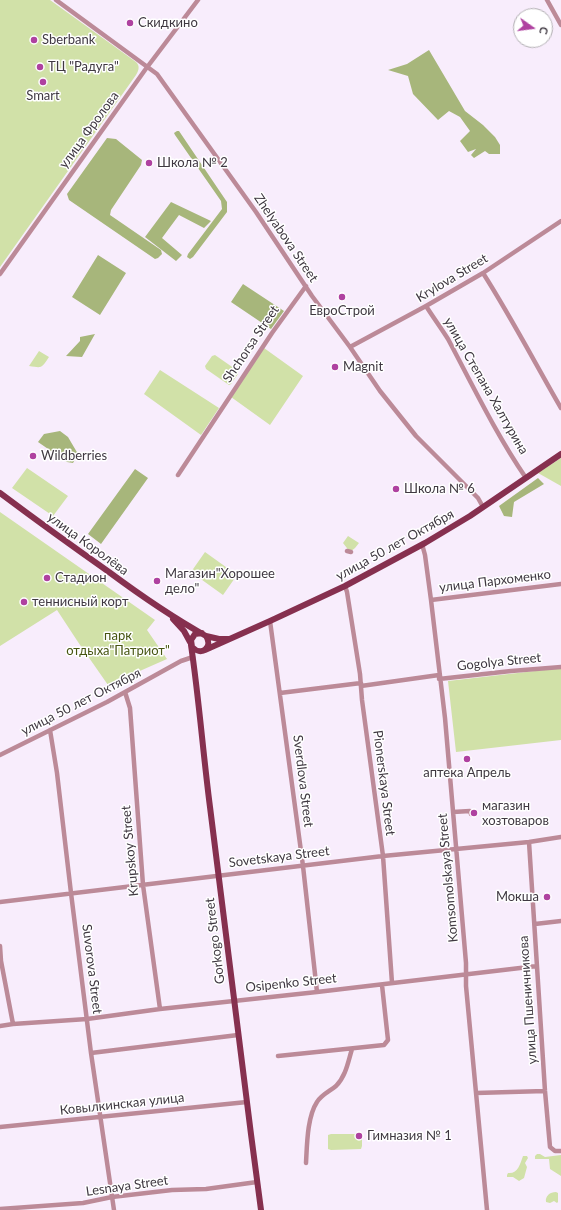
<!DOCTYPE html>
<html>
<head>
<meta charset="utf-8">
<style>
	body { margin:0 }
	#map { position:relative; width:561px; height:1210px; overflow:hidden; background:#f8edfc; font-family:Lato,sans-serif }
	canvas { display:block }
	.north { position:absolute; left:513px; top:8px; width:40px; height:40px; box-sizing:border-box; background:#fff; border:1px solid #b2afb3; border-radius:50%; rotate:104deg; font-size:11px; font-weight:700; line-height:16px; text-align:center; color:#3f3841 }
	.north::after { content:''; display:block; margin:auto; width:14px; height:18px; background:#af41a0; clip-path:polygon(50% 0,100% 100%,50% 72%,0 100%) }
</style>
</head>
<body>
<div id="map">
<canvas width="561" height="1210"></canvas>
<div class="north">С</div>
</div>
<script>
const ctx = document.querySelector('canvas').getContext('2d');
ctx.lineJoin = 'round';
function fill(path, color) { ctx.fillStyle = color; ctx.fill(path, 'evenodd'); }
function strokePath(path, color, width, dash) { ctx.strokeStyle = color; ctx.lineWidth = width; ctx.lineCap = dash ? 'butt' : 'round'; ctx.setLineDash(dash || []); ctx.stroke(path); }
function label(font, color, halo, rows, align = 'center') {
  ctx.font = font + ' Lato,sans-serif'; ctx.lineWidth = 3; ctx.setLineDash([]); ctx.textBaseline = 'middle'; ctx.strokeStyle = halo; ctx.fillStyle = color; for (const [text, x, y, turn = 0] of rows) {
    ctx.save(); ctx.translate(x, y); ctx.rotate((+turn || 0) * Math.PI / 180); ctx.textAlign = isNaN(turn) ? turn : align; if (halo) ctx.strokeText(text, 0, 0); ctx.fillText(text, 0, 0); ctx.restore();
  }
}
const green = new Path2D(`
	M0,0H50L136,62C140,66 139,70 136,75L0,267Z
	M264,348L303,376L270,425L231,397Z
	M39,351L49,357C41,369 42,368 29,366Z
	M215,355L238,371V374L231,384L229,385L206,369L205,366L212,356Z
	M160,370L219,408L201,435L144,394Z
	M561,458V486L538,473Z
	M27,468L68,496L53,516L12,488Z
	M0,512L155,620L147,630L167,659L108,685L78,642L57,610L0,646Z
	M348,536L359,543L355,548L350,552L343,543Z
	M205,552L237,575L223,595L191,572Z
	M561,668V740L456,752L448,681Z
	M331,1134H358L362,1135V1146L361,1149L331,1150L328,1149V1135Z
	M537,1154H540L545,1157L561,1155V1176L550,1169L549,1159H535V1156Z
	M523,1156H527L528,1158L525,1163L527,1167L524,1178L519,1181L513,1177H507V1175L508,1173C518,1174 520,1164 523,1156Z
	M556,1192L558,1193V1202L557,1203L554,1201L550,1203L546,1202C545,1196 550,1192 556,1192Z`);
const forest = new Path2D(`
	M429,50L465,111L483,125L495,137L500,145V154H489L485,151L474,158L471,155L476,149L468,152L460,141L470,131L460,117L449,111L438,120L413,94L408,76L388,70L407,64Z
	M177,131H179L227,202V212L193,257L190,259L187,257L188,254L222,209L221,201L175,135L174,133Z
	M107,138L116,139L142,160L141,165L111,210L110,215L161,250L162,254L158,258L155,259L69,200L67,194Z
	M171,202L211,221L204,228L179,215L162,238L182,255L176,261L145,237Z
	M98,255L126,273L100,315L72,297Z
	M243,284L284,311L271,329L231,302Z
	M95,334L82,357L66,356L80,341V337Z
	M60,431L68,437L78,454L73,463L67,462L38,442L44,434Z
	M135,469L148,478L101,544L88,534Z
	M538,478L544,484L514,502L512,517L504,516L499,506Z`);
const minor = new Path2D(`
	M56,0L157,74L256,212L312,296L350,347L380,391L416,436L478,498L483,507
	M547,0L561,25
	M483,273C511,317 535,363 561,408
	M0,274L145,70L198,0
	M426,306C433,317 441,328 448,339C473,386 496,434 526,478
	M350,347L426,306L483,273L561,221
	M178,475L272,333L306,286
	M422,544L425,555L431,600L445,718L466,963V986L487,1210
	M347,551L351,552
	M345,586L347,592L360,674L362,700L383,856L392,983
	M431,600L561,584
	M270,621L303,866L317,992
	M439,679L511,671L561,667
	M361,686L439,675
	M125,692L130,708L143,885L160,1009
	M280,693L361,683
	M50,730L57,773L71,893L91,1053L114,1210
	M0,755L107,702L181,661L193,657
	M453,812L470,811L471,814H472
	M529,842L545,1091L550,1147L555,1151H561
	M0,902L383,856L529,842L561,837
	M535,924L561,921
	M0,946L1,961L13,1024
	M0,1026L13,1024L87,1019L160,1009L317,992L537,966
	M91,1053L238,1035
	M278,1056L384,1045L388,1040L382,985
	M476,1093L545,1091
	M0,1127L247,1102
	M306,1163C307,1146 307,1117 317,1102C321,1095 330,1091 336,1086C346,1076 348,1062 352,1049
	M0,1209L83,1203L112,1197L172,1190L206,1189L257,1182`);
const major = new Path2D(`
	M0,493C36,520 72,546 109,572C140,595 172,617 206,636C213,647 202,657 192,647L191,640L195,634L202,633
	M173,619L184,631L190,642
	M206,636L219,639H228
	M191,645C199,699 203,753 210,807C227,942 243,1076 261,1210
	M205,650L270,621L345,586L425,543L470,516L561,454`);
const markers = [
	[130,23,4,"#af41a0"],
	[34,40,4,"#af41a0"],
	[40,67,4,"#af41a0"],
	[43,82,4,"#af41a0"],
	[149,163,4,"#af41a0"],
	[342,297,4,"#af41a0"],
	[335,367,4,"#af41a0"],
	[33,456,4,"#af41a0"],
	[396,489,4,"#af41a0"],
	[47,578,4,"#af41a0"],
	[157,581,4,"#af41a0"],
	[24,602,4,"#af41a0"],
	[467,759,4,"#af41a0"],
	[474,813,4,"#af41a0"],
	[547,897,4,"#af41a0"],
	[359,1136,4,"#af41a0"]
];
const poiNames = [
	["Скидкино",138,23],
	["Sberbank",42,40],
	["ТЦ \"Радуга\"",48,67],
	["Smart",43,96,"center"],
	["Школа № 2",157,163],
	["ЕвроСтрой",342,311,"center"],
	["Magnit",343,367],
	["Wildberries",41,456],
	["Школа № 6",404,489],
	["Магазин\"Хорошее",165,574],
	["дело\"",165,589],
	["Стадион",55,578],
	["теннисный корт",32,602],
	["аптека Апрель",467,773,"center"],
	["магазин",482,806],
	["хозтоваров",482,821],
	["Мокша",539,897,"right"],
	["Гимназия № 1",367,1136]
];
const streetNames = [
	["улица Фролова",89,130,-54],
	["Zhelyabova Street",286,238,56],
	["Krylova Street",452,278,-31],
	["Shchorsa Street",251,344,-56],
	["улица Степана Халтурина",486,386,60],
	["улица Королёва",88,544,36],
	["улица 50 лет Октября",395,545,-29],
	["улица Пархоменко",495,581,-7],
	["Gogolya Street",499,662,-6],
	["улица 50 лет Октября",81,702,-27],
	["Sverdlova Street",303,781,83],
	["Pionerskaya Street",384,783,83],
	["Krupskoy Street",130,851,-95],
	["Sovetskaya Street",279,857,-7],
	["Komsomolskaya Street",448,878,-95],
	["Gorkogo Street",215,941,-97],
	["Suvorova Street",92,969,83],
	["Osipenko Street",291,983,-6],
	["улица Пшеничникова",528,1000,-94],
	["Ковылкинская улица",122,1104,-6],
	["Lesnaya Street",127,1186,-8]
];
const parkNames = [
	["парк",118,636],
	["отдыха\"Патриот\"",118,651]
];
fill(green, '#d1e1a8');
fill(forest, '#a7b67b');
strokePath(minor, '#bc8a98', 4.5);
strokePath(major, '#86304f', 6);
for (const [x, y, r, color] of markers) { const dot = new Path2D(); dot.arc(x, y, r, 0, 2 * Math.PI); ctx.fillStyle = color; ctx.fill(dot); strokePath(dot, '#fff', 1.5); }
label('13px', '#3f3841', '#fff', poiNames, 'left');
label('13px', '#3f3841', '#fff', streetNames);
label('13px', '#475512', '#fff', parkNames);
</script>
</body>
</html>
